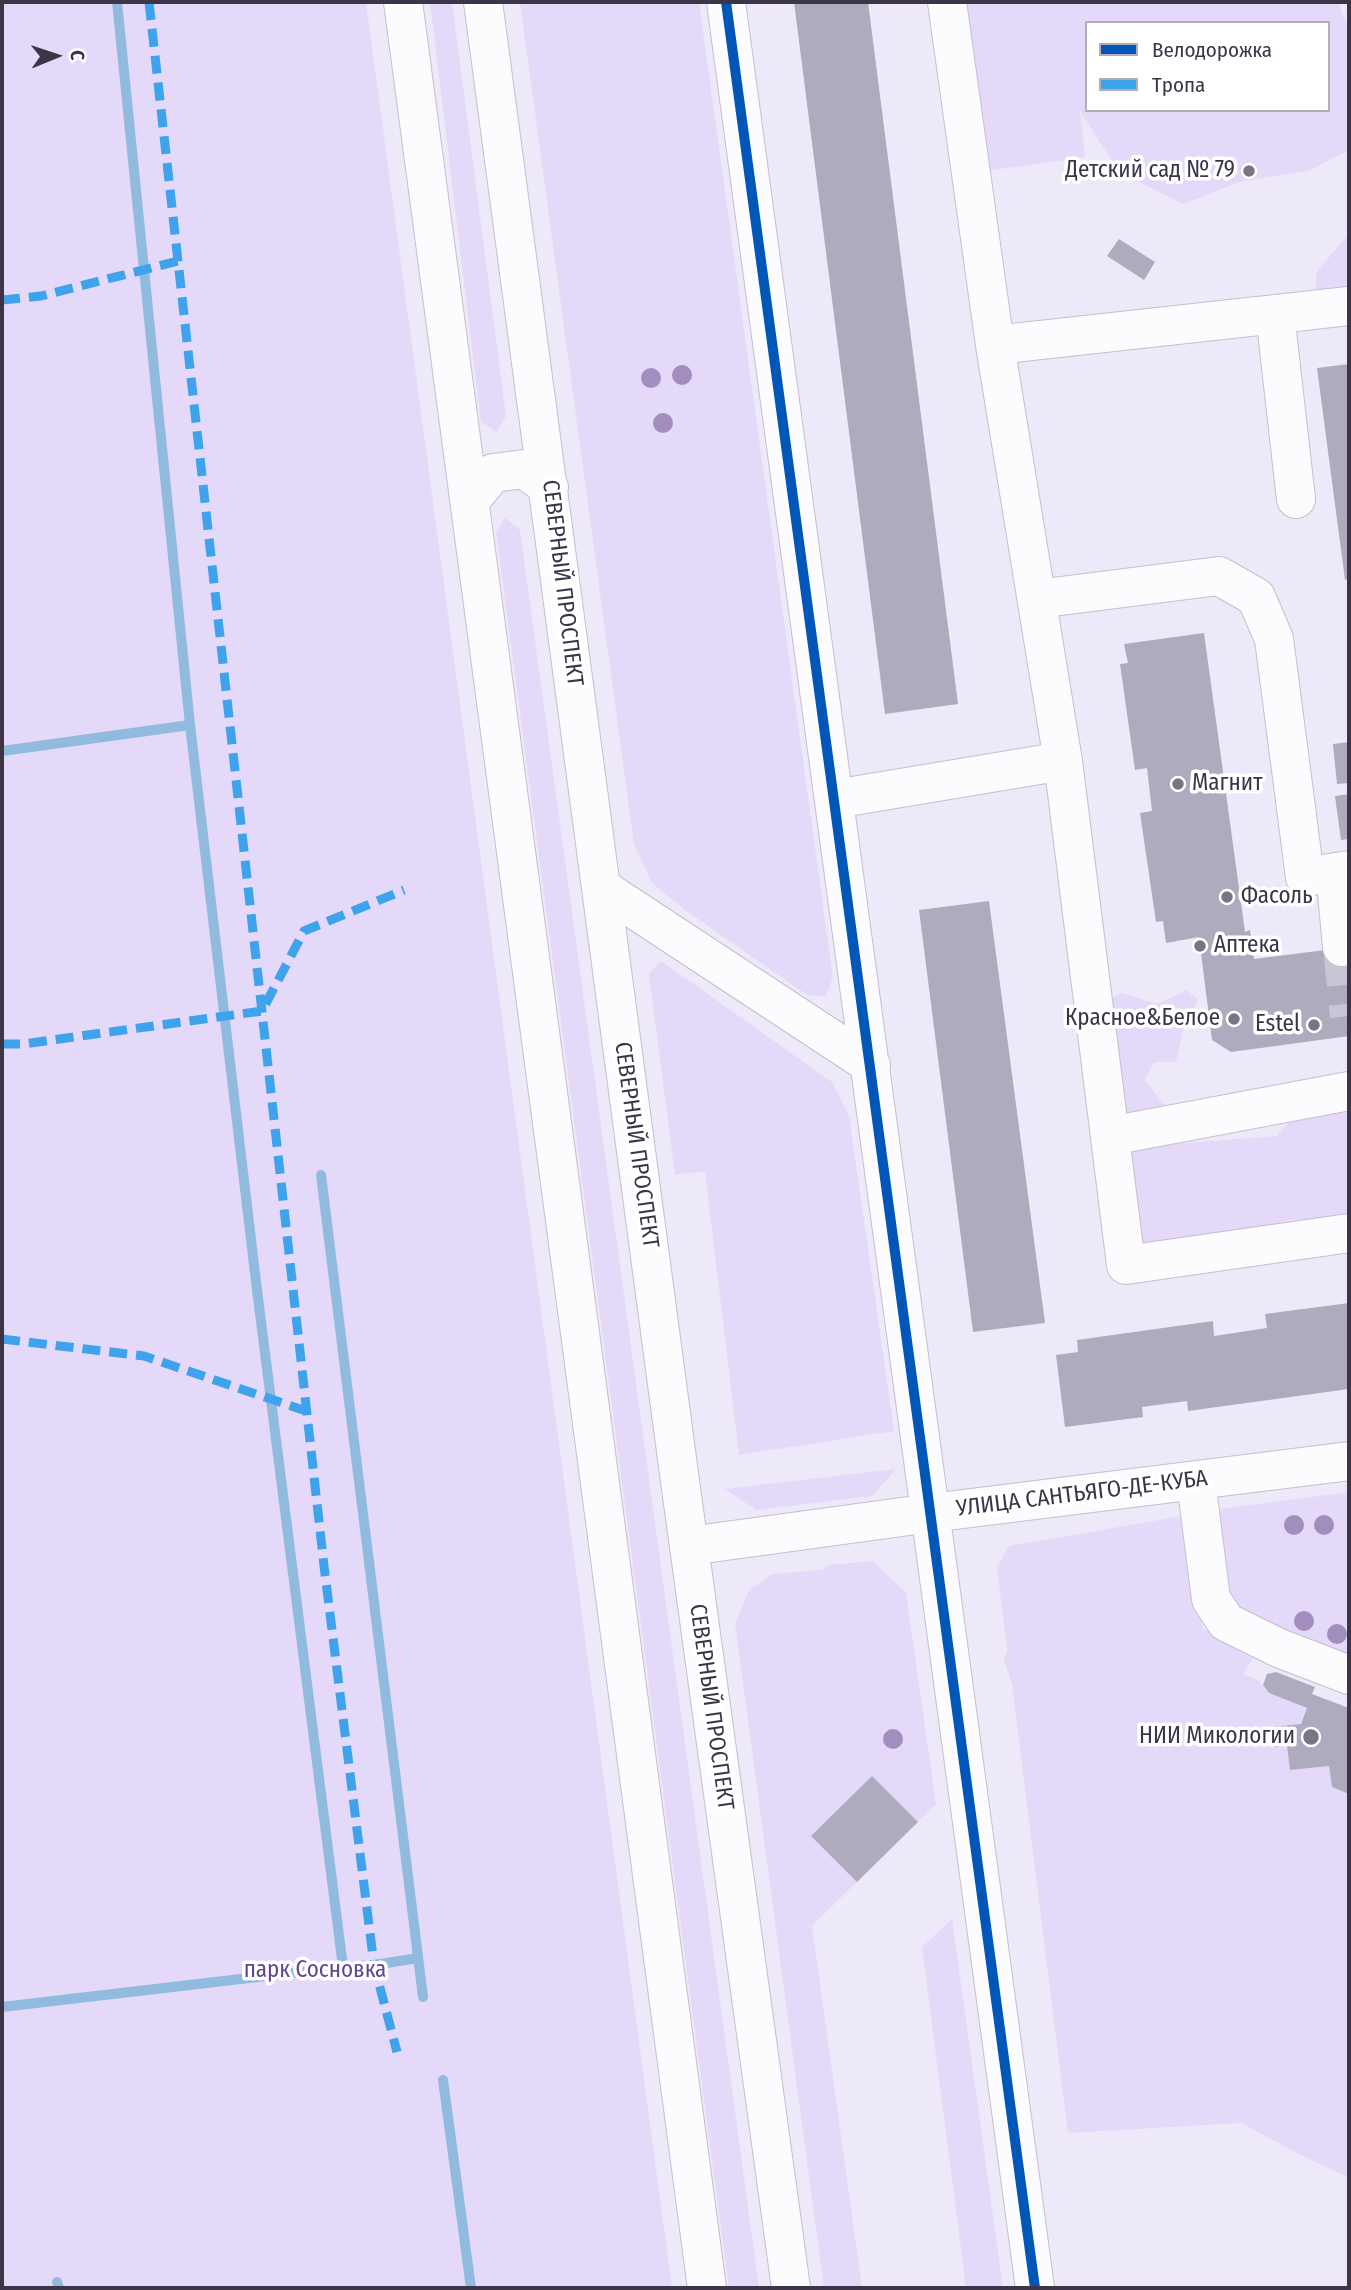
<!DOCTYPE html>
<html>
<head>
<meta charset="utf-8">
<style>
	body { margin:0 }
	#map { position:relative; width:1351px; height:2290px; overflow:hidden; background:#eee9f8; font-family:"Fira Sans Condensed",sans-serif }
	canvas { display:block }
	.frame { position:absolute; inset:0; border:4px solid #3b3547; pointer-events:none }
	.legend { position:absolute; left:1085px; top:21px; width:245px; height:91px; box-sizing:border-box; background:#fff; border:2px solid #b1aeb5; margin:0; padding:9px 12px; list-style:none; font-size:21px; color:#3b3547 }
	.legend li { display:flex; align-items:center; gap:14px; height:35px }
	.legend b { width:35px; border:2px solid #b1aeb5 }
	.north { position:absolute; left:21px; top:21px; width:70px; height:70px; -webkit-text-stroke:5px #fff; paint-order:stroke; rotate:88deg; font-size:19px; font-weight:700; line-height:28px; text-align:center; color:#3b3547 }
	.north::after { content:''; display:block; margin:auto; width:24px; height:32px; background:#3b3547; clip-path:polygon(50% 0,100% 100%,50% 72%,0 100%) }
</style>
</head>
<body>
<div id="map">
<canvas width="1351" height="2290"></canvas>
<div class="frame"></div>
<ul class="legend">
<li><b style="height:9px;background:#0057b8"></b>Велодорожка</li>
<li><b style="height:9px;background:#3fa3ec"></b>Тропа</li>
</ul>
<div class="north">С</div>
</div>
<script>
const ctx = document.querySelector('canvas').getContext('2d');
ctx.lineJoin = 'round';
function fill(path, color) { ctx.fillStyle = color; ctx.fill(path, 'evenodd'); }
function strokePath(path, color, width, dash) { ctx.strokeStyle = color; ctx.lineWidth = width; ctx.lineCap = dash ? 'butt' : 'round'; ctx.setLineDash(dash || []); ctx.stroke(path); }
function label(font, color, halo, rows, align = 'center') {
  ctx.font = font + ' "Fira Sans Condensed",sans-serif'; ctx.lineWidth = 7; ctx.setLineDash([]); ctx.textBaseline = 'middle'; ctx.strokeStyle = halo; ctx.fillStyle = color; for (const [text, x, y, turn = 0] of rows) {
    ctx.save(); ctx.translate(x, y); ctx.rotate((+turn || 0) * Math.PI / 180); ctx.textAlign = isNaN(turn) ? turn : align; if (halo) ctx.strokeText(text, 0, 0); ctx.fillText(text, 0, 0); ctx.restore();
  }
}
const green = new Path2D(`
	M2,2H366L672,2288H2Z
	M430,2H452L506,416L497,432L481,422Z
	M520,2H699L833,978L825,997L807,995L685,910L652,883L634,844Z
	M960,2H1338L1349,29V150L1310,170L1239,182L1183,204L1119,172L1080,111L1085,157L986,171ZM1087,23H1328V110H1087Z
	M1349,234V295L1315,292L1317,271Z
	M505,518L520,530L759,2288H729L496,532Z
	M661,961L832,1082L849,1116L894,1431L739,1455L705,1171L675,1175L649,974Z
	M1187,990L1198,1000L1183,1030L1176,1062H1154L1145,1080L1173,1116L1174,1144L1277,1136L1296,1114L1349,1081V1219L1291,1220L1166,1249L1143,1244L1097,1031L1099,1004L1121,993L1157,1004Z
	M896,1469L872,1496L756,1510L725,1489Z
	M1349,1492V1663L1242,1614L1228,1597L1214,1514L1220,1509Z
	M1188,1515L1203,1629L1259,1648L1243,1674L1258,1680L1269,1693L1307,1708L1301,1724L1273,1727L1275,1747L1287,1746L1290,1770L1329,1766L1332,1787L1349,1794V2178L1301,2155L1241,2123L1068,2133L1012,1684L1004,1660L1007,1650L997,1567L1009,1546Z
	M873,1561L906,1593L936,1804L812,1926L862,2288H824L735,1623L749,1590L772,1574L822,1570L829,1565Z
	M952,1919L1003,2288H966L922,1947Z`);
const stream = new Path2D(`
	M117,2L190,725L257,1290L343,1967L374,1965L418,1958
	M2,751L190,725
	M321,1175L423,1997
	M2,2007L343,1967
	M443,2080L471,2288
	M57,2282L59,2288`);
const building = new Path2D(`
	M794,2H868L958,704L885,714Z
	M1119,239L1155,262L1144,280L1107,256Z
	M1349,364V579L1345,580L1317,368Z
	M1204,633L1245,932L1250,930L1254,959L1349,947V1036L1231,1052L1212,1040L1199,937L1166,943L1163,921L1156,922L1140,813L1152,811L1147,768L1135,770L1120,664L1128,663L1124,644Z
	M1349,742V783L1337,784L1333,744Z
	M1349,794V839L1341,840L1335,796Z
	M989,901L1045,1323L973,1332L919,910Z
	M1349,1303V1389L1188,1411L1187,1401L1142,1407L1143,1417L1065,1427L1056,1355L1078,1352L1077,1340L1213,1321L1214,1336L1267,1328L1265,1314Z
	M1276,1672L1315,1687L1312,1694L1349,1708V1794L1332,1787L1329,1766L1290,1770L1287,1746L1275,1747L1272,1727L1301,1724L1307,1708L1269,1693L1263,1685L1267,1674Z
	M872,1776L918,1822L857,1882L811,1836Z`);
const minorTunnel = new Path2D(`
	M1342,947L1349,1016`);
const minor = new Path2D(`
	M726,2L1035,2288
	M1275,314L1296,499
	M995,345L1349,306
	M1037,599L1219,576L1256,597L1274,639L1305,877L1349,870
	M1063,761L1126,1265L1349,1233
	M835,799L1063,761L995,345L947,2
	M1335,872L1342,947
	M602,888L871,1065
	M1110,1136L1349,1091
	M1196,1481L1211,1599L1226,1622L1279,1648L1349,1675
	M689,1546L931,1513L1349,1461`);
const major = new Path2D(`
	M403,2L707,2288
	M483,2L680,1481L791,2288
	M470,501L493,473L524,469L549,487`);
const quiet = new Path2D(`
	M149,2L324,1566L374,1965L397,2052
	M2,300L41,296L178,261
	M2,1044H23L262,1011L304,931L404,890
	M2,1339L144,1356L306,1411`);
const cycleway = new Path2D(`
	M726,2L1035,2288`);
const trees = [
	[682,375],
	[651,378],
	[663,423],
	[1294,1525],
	[1324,1525],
	[1304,1621],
	[1337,1634],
	[893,1739]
];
const markers = [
	[1249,171,7,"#7a7485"],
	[1178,784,7,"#7a7485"],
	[1227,897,7,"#7a7485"],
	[1200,946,7,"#7a7485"],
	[1234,1019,7,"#7a7485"],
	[1314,1025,7,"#7a7485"],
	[1311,1737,9,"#7a7485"]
];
const poiNames = [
	["Детский сад № 79",1235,171],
	["Магнит",1192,784,"left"],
	["Фасоль",1241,897,"left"],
	["Аптека",1214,946,"left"],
	["Красное&Белое",1220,1019],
	["Estel",1300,1025],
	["НИИ Микологии",1295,1737]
];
const streetNames = [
	["СЕВЕРНЫЙ ПРОСПЕКТ",562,583,83],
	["СЕВЕРНЫЙ ПРОСПЕКТ",636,1145,82],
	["УЛИЦА САНТЬЯГО-ДЕ-КУБА",1082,1494,-7],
	["СЕВЕРНЫЙ ПРОСПЕКТ",711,1707,82]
];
const parkNames = [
	["парк Сосновка",315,1971]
];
fill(green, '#e4d9f8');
strokePath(stream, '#91bbde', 10);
fill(building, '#adabbd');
strokePath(minorTunnel, '#cac5d5', 38, [38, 19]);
strokePath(minor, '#c4bfce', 40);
strokePath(major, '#c4bfce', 40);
strokePath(minor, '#fcfcfe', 38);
strokePath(major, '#fcfcfe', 38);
strokePath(quiet, '#3fa3ec', 9, [18, 9]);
strokePath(cycleway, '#0057b8', 10);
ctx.fillStyle = '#a28ebe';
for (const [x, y] of trees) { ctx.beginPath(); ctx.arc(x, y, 10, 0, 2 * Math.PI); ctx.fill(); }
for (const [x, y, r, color] of markers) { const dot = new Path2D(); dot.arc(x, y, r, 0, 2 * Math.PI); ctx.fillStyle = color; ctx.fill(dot); strokePath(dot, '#fff', 2.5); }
label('23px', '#3b3547', '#fff', poiNames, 'right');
label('23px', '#3b3547', '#fff', streetNames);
label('23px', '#63448f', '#fff', parkNames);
</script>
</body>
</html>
